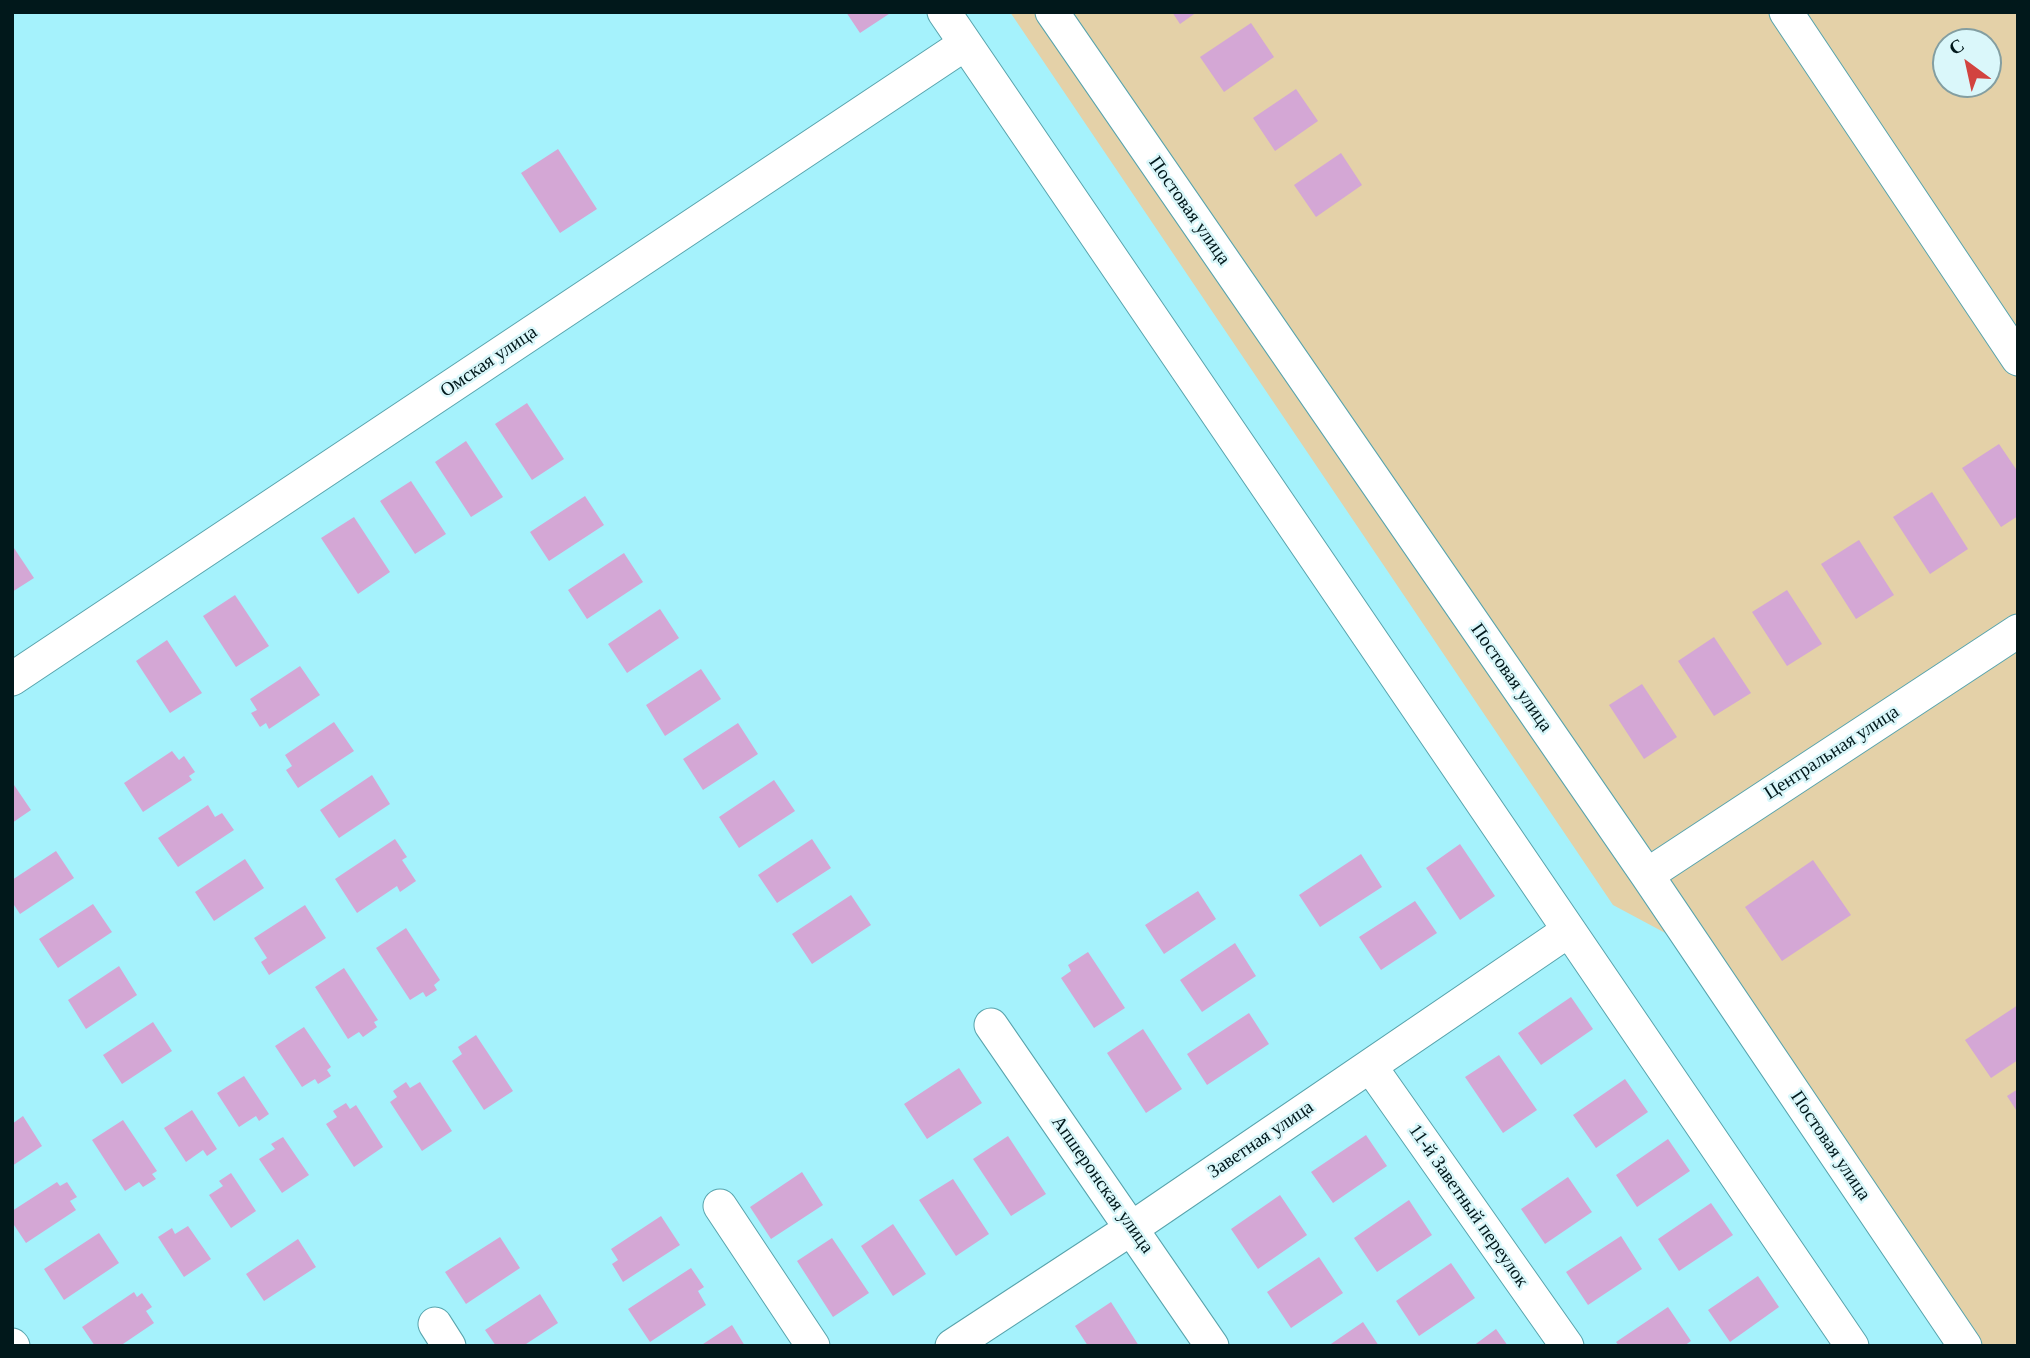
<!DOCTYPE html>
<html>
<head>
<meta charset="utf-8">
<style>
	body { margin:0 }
	#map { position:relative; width:2030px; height:1358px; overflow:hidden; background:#a5f2fc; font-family:"Times New Roman",serif }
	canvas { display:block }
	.frame { position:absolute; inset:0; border:14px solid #01181b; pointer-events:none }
	.north { position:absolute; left:1932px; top:28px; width:70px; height:70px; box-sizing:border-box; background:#daf7fa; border:2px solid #839ea1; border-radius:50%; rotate:327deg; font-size:19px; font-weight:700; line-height:28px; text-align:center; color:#01181b }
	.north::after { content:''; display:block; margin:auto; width:24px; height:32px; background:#d2433f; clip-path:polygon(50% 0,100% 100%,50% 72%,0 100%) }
</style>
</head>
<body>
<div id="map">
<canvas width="2030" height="1358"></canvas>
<div class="frame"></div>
<div class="north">С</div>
</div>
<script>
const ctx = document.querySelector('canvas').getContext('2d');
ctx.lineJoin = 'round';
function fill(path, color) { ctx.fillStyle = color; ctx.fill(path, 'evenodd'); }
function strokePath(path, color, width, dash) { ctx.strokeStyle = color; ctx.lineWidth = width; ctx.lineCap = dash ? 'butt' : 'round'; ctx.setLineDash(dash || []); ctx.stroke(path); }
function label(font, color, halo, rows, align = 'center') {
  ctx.font = font + ' "Times New Roman",serif'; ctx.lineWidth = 5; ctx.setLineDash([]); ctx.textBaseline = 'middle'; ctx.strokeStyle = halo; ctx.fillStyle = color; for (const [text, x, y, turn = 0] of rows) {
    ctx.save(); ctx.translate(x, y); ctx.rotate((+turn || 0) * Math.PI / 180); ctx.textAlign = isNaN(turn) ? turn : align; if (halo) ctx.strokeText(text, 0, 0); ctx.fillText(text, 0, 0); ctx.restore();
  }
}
const green = new Path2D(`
	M1010,12H2018V1346H1978L1712,958L1613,905ZM1946,42H1988V84H1946Z`);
const building = new Path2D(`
	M846,12H892L860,33Z
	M1172,12H1197L1180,24Z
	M1251,23L1274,57L1224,92L1200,57Z
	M1296,89L1318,121L1275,151L1253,118Z
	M558,149L597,209L560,233L521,173Z
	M1341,153L1362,185L1316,217L1294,185Z
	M527,403L564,459L532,480L495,424Z
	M466,441L503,497L471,517L435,462Z
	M1999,444L2018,472V516L2001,527L1962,468Z
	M411,481L446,534L415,554L380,501Z
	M1932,492L1968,549L1930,574L1893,517Z
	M585,496L604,525L549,561L530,532Z
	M354,517L390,572L358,594L321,538Z
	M1859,540L1894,595L1856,619L1821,564Z
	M12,545L34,578L12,592Z
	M624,553L643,582L587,619L568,590Z
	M1787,590L1822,644L1787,666L1752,612Z
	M235,595L269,646L236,667L203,616Z
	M660,609L679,638L627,673L608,644Z
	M1714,637L1751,693L1714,716L1678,661Z
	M167,640L202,693L170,713L136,661Z
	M300,666L320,695L269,729L266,723L260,727L251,713L257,710L250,699Z
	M701,669L721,699L665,736L646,705Z
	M1642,684L1677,737L1644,759L1609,705Z
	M334,722L354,751L298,788L286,770L292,766L285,755Z
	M738,723L758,754L703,790L683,759Z
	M172,751L179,760L184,756L195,772L189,776L192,780L143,812L124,783Z
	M372,775L390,804L339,838L320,810Z
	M774,780L795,811L739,848L719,817Z
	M12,782L31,810L12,823Z
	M208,805L215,817L222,813L234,830L178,867L158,838Z
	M395,839L407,857L402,860L416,881L400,892L397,886L357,913L335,879Z
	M812,839L831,868L777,903L758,875Z
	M1460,844L1495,896L1460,920L1426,868Z
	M56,851L74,878L20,914L12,902V880Z
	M1361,854L1382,887L1320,927L1299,895Z
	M245,859L264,888L214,921L195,892Z
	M1813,860L1851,915L1782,961L1745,907Z
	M1198,891L1216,919L1164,954L1145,925Z
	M851,895L871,925L812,964L792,934Z
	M1415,901L1437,933L1381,970L1359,937Z
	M93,904L112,932L58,968L39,939Z
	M305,905L326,938L269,975L261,962L267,958L254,938Z
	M406,928L440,980L434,985L437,990L426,997L423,992L410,1000L376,948Z
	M1235,943L1256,976L1202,1012L1180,980Z
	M1088,952L1125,1008L1094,1028L1061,978L1071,971L1068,965Z
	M119,966L137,995L86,1029L68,1000Z
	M344,968L378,1020L374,1022L377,1027L363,1037L359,1032L348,1039L315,987Z
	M1571,997L1593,1029L1541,1065L1518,1033Z
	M2018,1005V1060L1991,1078L1965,1040Z
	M1249,1013L1269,1044L1207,1085L1187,1054Z
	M153,1022L172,1051L122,1084L103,1055Z
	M304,1027L331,1067L327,1070L331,1076L318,1084L315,1079L302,1087L275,1046Z
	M1143,1029L1182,1089L1146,1113L1107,1053Z
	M476,1035L513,1091L484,1110L452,1061L462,1054L458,1047Z
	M1499,1055L1537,1110L1503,1133L1465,1077Z
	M959,1068L982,1103L927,1139L904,1104Z
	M244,1076L269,1114L259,1121L256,1116L239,1127L217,1093Z
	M1625,1079L1648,1112L1596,1148L1573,1115Z
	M406,1082L410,1088L420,1082L452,1131L422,1151L390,1102L397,1097L393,1091Z
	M2018,1089V1113L2007,1096Z
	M346,1103L350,1109L356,1105L383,1147L354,1167L326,1124L337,1117L333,1111Z
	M192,1110L217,1149L207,1156L203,1150L186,1162L164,1128Z
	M23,1116L42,1146L12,1166V1124Z
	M123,1120L157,1171L152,1174L156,1179L143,1187L139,1182L125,1191L92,1140Z
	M1366,1135L1387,1166L1333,1203L1311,1172Z
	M1008,1136L1046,1194L1011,1216L973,1159Z
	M283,1137L309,1175L282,1193L259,1159L275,1149L271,1144Z
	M1668,1139L1690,1171L1637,1207L1616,1175Z
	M802,1172L823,1205L771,1239L750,1207Z
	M231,1173L256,1211L231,1228L209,1195L223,1186L219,1181Z
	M1568,1177L1592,1212L1545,1244L1521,1209Z
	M953,1179L989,1234L956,1256L919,1200Z
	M57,1182L60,1186L67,1182L77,1197L70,1201L76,1210L26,1243L12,1222V1211Z
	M1280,1195L1307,1235L1258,1269L1231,1229Z
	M1409,1200L1432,1235L1377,1272L1354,1238Z
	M1711,1203L1733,1235L1679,1271L1658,1239Z
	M661,1216L680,1245L623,1282L612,1264L618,1260L611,1249Z
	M893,1224L926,1274L893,1296L861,1246Z
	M188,1226L211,1259L184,1277L158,1237L172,1228L175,1234Z
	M99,1233L119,1263L64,1300L44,1269Z
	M1621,1236L1642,1269L1588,1305L1566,1272Z
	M500,1237L520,1268L466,1304L445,1272Z
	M832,1238L869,1293L833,1317L797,1261Z
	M298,1239L316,1267L264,1301L246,1274Z
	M1319,1257L1343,1293L1291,1328L1267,1292Z
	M1451,1263L1475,1298L1419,1336L1396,1301Z
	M691,1268L704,1287L698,1291L706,1305L650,1342L628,1309Z
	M1758,1276L1779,1307L1730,1342L1708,1310Z
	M134,1292L137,1297L142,1293L152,1307L146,1311L154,1323L120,1346H95L82,1327Z
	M540,1294L558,1323L523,1346H496L485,1330Z
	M1111,1302L1139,1346H1088L1075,1326Z
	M1668,1307L1691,1341L1684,1346H1619L1616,1342Z
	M1363,1322L1379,1346H1328Z
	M732,1325L745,1346H700Z
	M1496,1329L1508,1346H1473Z`);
const street = new Path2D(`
	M944,12L1852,1346
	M1052,12L1647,875L1965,1346
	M1786,12L2018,359
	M12,679L965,44
	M1647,875L2018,631
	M991,1025L1212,1346
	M1370,1066L1567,1346
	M720,1206L813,1346
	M435,1324L449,1346
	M12,1345L13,1346
	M952,1346L1132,1228L1568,931`);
const streetNames = [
	["Постовая улица",1189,211,55],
	["Омская улица",489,362,-34],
	["Постовая улица",1511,678,55],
	["Центральная улица",1832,753,-33],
	["Заветная улица",1261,1140,-34],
	["Постовая улица",1830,1146,56],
	["Апшеронская улица",1102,1185,55],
	["11-й Заветный переулок",1468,1206,55]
];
fill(green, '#e4d1a8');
fill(building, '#d4a7d5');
strokePath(street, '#57a3ac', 35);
strokePath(street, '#fff', 33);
label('19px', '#01181b', '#daf7fa', streetNames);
</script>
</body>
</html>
